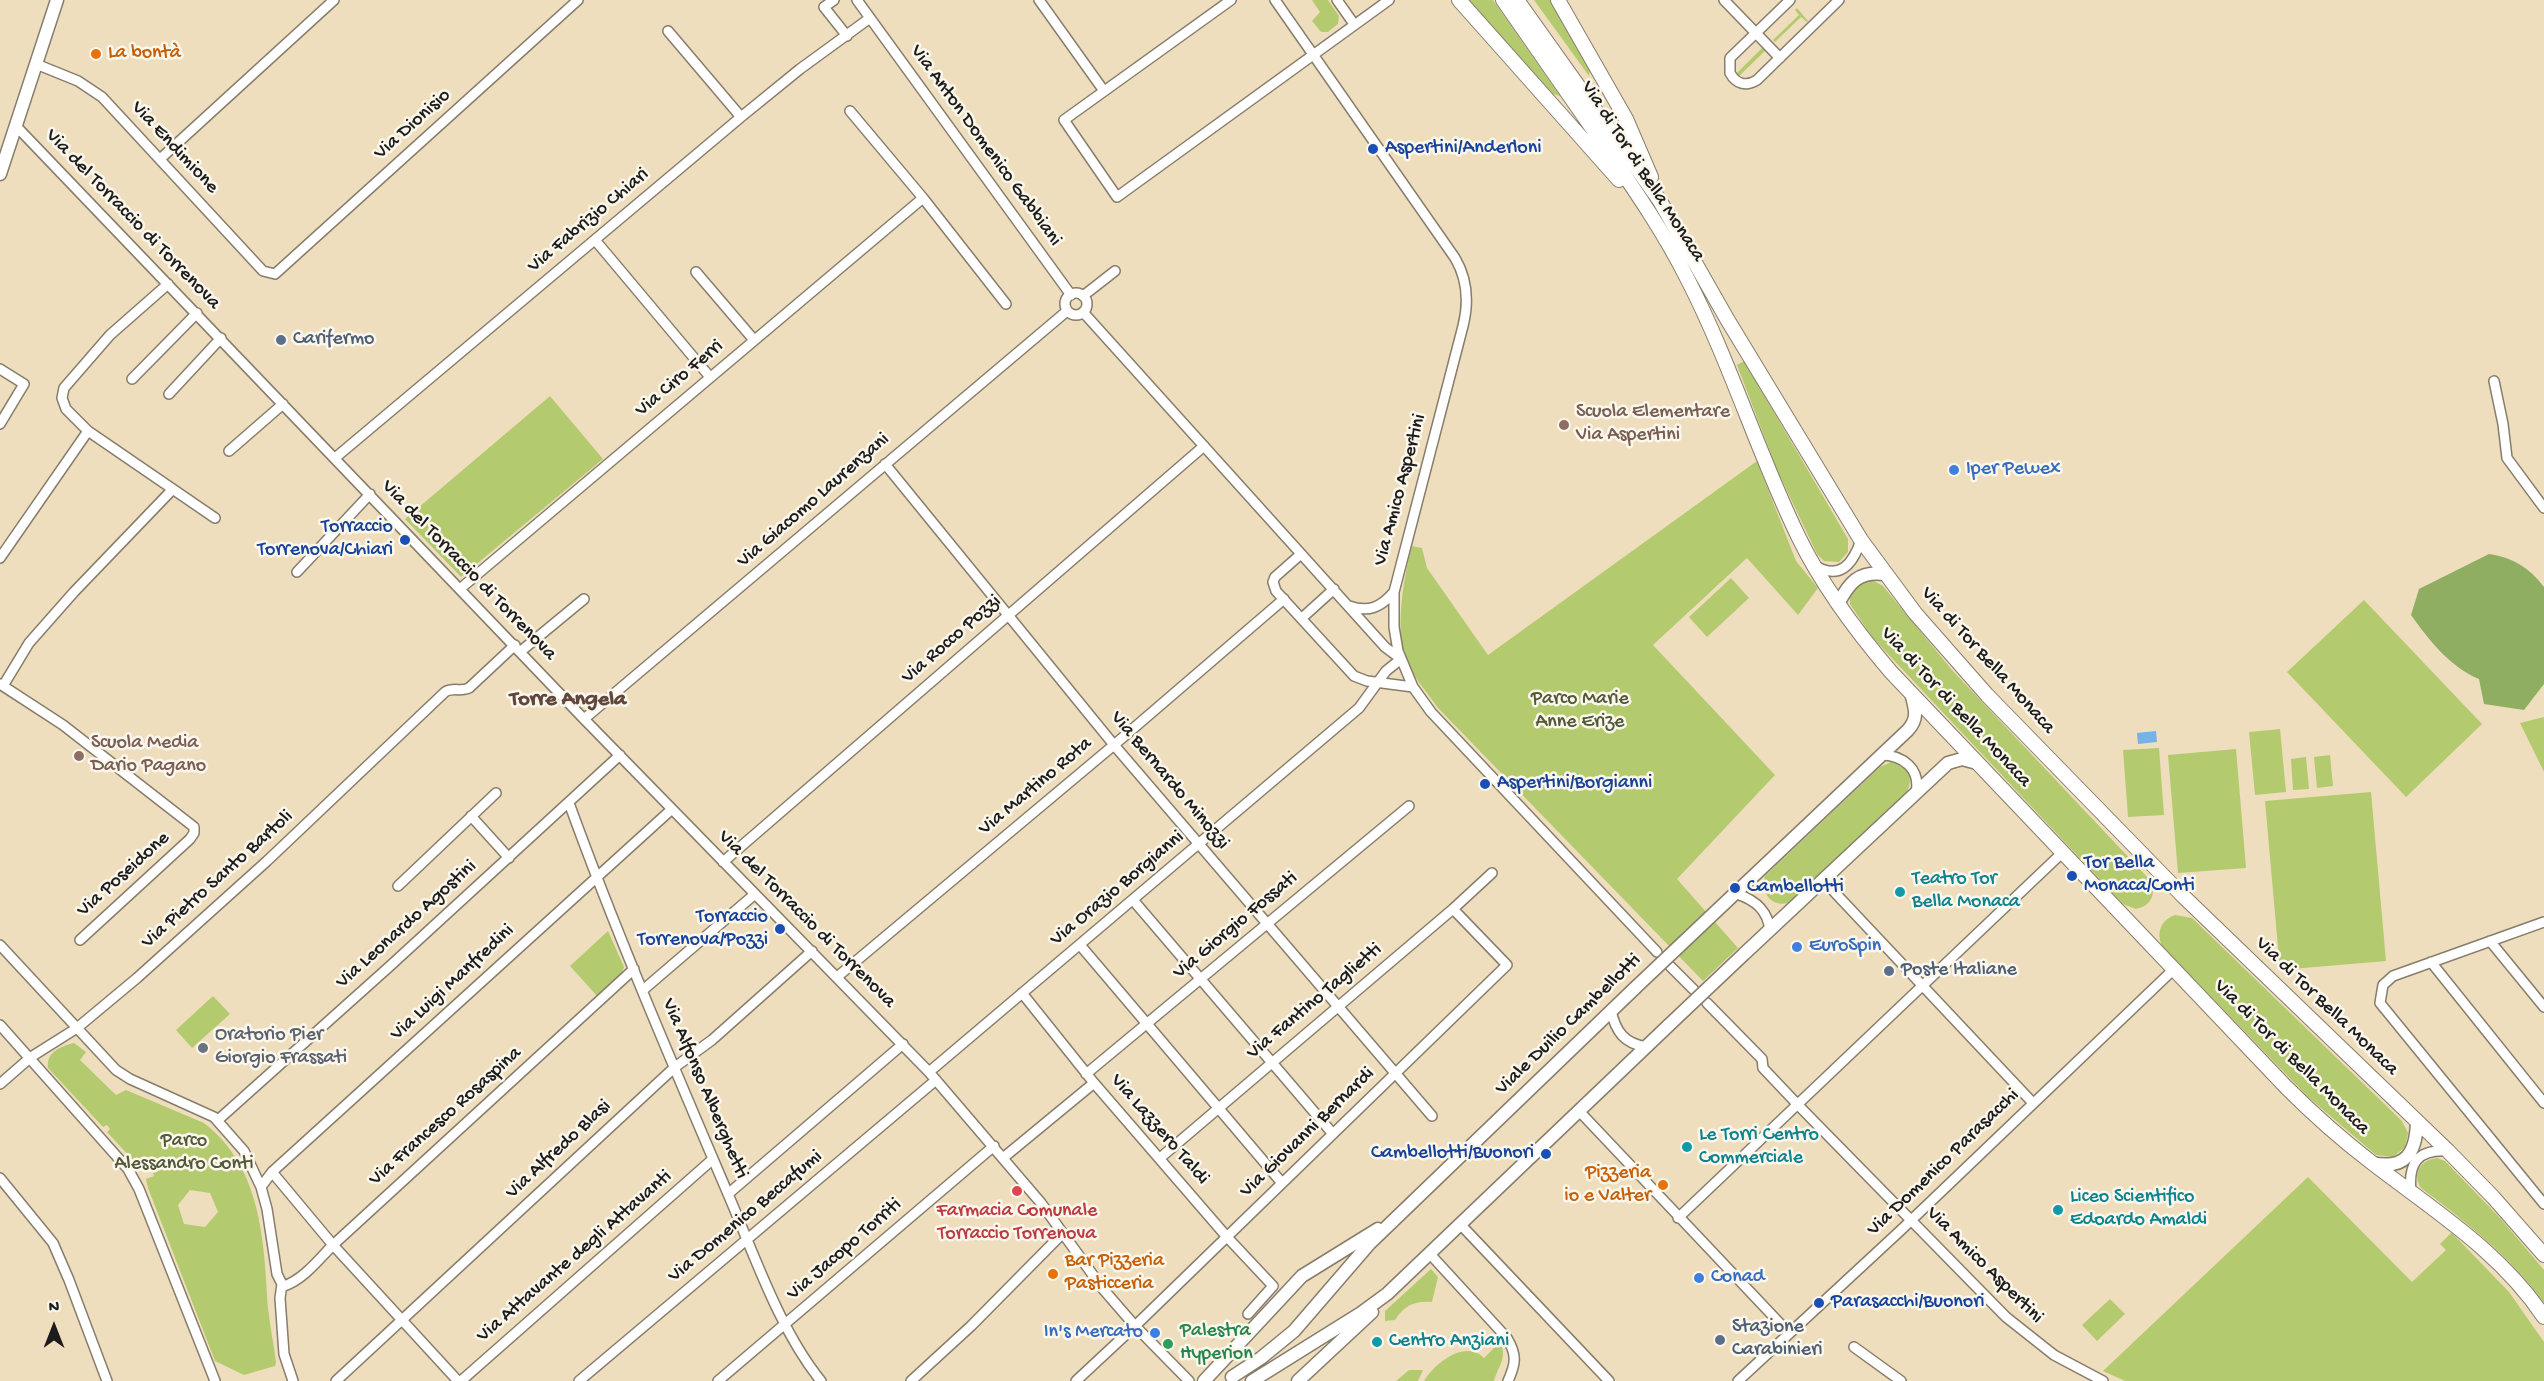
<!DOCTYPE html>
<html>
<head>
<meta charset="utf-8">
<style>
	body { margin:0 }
	#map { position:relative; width:2544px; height:1381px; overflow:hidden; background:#efdebd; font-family:"Gochi Hand",sans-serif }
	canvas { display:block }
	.north { position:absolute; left:24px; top:1297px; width:60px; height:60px; -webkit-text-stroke:4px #fbf7ec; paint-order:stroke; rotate:0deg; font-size:16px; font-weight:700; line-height:24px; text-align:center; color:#1c1c1c }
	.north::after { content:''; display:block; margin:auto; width:21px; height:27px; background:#1c1c1c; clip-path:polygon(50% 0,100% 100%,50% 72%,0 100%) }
</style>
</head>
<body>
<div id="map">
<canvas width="2544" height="1381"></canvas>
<div class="north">N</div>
</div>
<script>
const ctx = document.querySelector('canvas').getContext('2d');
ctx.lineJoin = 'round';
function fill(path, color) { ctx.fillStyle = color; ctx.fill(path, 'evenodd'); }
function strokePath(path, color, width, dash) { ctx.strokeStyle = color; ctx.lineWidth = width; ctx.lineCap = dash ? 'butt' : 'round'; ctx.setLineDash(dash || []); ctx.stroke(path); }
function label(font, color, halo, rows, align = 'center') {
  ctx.font = font + ' "Gochi Hand",sans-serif'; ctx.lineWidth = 5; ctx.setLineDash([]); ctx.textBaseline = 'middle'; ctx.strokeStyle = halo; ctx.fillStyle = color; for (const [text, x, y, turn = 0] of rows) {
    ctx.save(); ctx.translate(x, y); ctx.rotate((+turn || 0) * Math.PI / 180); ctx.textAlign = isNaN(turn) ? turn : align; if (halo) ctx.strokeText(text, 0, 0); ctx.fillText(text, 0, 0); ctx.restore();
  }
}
const green = new Path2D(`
	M1312,0H1328L1339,16L1338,24L1328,32H1321L1312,21L1320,12Z
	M1467,0H1493L1560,96L1553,94Z
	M1534,0H1552L1590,70L1589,76Z
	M1797,8L1808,21L1807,22L1801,17L1775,42L1773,40L1799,15L1795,10Z
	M1764,46L1767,49L1738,77L1736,74Z
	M1744,361L1848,539V552L1839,562L1824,561L1817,554L1777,470L1737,365Z
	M550,396L603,459L461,577L405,519Z
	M1757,461L1796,561L1818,588L1798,615L1747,558L1653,645L1775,775L1677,879L1738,948L1703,981L1438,708C1427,692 1411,675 1405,657C1395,628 1404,575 1412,546L1422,548L1427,568L1488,655Z
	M1731,578L1749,598L1707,637L1689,617Z
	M1864,581H1874L1883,586L1952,670L2150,880C2157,894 2151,906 2136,909L2123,904L1872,637L1850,604V594L1856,586Z
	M2364,600L2482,724L2406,797L2287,672Z
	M2544,717V772L2520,723Z
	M2280,729L2286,792L2255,795L2249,732Z
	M2159,748L2164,815L2128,817L2123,750Z
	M2236,749L2246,868L2178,873L2168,755Z
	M2330,755L2333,786L2317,788L2314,757Z
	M2306,757L2309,789L2293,790L2291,759Z
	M1891,762C1908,763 1914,778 1907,792L1791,902C1772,909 1760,893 1765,876L1880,767Z
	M2371,792L2386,961L2280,970L2265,801Z
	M2175,915L2192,918L2402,1121L2408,1133L2405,1147L2393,1157L2376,1155L2308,1097L2162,946C2156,932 2161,920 2175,915Z
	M608,931L624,967L621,975L597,996L570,966Z
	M213,996L230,1014L192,1048L176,1030Z
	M74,1043L86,1052L80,1060L116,1095L126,1090L204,1123C262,1168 264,1241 268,1308C270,1327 274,1345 276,1363L275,1366L244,1375L215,1361L148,1188L146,1179L154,1176L151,1167L141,1169L107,1132L110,1129L107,1125L103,1127L48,1068C46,1052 61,1046 74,1043ZM190,1190L210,1193L218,1212L205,1227L184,1224L178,1205Z
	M2437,1158L2445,1161L2501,1219L2544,1270V1303C2511,1257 2466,1222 2421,1188C2412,1174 2420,1160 2437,1158Z
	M2308,1177L2412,1282L2446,1250L2440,1244L2451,1233L2453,1234L2509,1292L2544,1342V1381H2125L2103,1371Z
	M1431,1269L1438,1277L1432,1302C1414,1301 1405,1305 1395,1320L1385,1321V1311Z
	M2110,1299L2125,1314L2097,1341L2082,1325Z
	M1500,1342C1508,1358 1498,1366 1494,1381H1424C1435,1363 1465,1339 1484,1358Z
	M1409,1370H1423L1418,1381H1396Z`);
const forest = new Path2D(`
	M2489,554C2512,557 2530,568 2544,587V684L2524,710L2484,704L2479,679C2451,668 2428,639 2411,615L2419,589Z`);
const water = new Path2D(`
	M2156,731L2157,742L2138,744L2137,733Z`);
const street = new Path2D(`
	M834,0L824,7L847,36
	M857,0L1071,295
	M1039,0L1104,91
	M1231,0L1064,120L1117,197L1389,0
	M1275,0L1455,258C1468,280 1469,302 1463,326L1394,592V627L1398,651L1413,687L1431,712L1657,952
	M1337,0L1354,24
	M1724,0L1780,58
	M1790,0L1730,58V73C1736,84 1746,87 1757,80L1839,0
	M668,31L741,117
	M36,64L78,81L102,97L263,271L275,274L578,0
	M850,111L923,198L1006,304
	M16,126L584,719L929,1072L1041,1203L1103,1289L1135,1326L1189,1381
	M160,159L334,0
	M595,240L710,377
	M696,272L754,340
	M168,284L110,335L64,388L62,398L66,409L88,431L215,518
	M1065 304a11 11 0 1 1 22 0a11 11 0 1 1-22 0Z
	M1083,296L1115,271
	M0,369L24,384L0,424
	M132,379L197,313
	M2494,381L2503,424L2507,458L2544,508
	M169,394L221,338
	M229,451L283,404
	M335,458L741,117L800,69L870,18
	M885,464L1114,745L1432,1116
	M1301,554L1275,577L1273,582L1276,591L1354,676L1367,681L1413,687
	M0,558L88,431
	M1814,565C1840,581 1853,564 1861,540
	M297,572L370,494
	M461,588L923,198
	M1349,606C1369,613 1381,607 1394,592
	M1302,618L1334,589
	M521,651L584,599
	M0,684L63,725L194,827V833L190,839L80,940
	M3,686L29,643L74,592L172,490
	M584,719L1067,311
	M1881,755C1903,755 1921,769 1916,793
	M569,803C617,935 673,1065 728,1194C754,1254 780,1331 821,1381
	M471,816L509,858
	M723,862L1204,446
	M1823,880L2033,1103
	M398,886L496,793
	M1737,894C1755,900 1768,910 1770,931
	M1133,900L1333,1134
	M2544,922L2393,976L2383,985L2380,1003L2544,1204
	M2490,941L2544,1007
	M0,945L116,1070L130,1079L214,1117L244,1151L261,1187L267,1209L277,1274L282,1284L280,1298L284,1354L293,1381
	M1080,945L1282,1183
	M2431,962L2544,1103
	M1670,966L1694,990
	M837,977L1114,745L1284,599
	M643,990L755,894
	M1022,993L1094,1083L1227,1237L1273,1286L1248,1314
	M1707,1003L1762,1059L1763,1068L1798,1105L2006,1317L2054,1355L2103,1381
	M1611,1011C1616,1032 1624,1043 1646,1047
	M0,1025L128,1169L139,1189L215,1381
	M929,1072L1359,708L1386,671L1401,659L1385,647L1083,312
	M1086,1074L1409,806
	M0,1084L31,1057L77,1028L137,978L267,861L445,692C453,687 461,692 469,688L515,645
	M1580,1112L1789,1333
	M218,1120L390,966L620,755
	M1003,1158L1094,1083
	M1160,1158L1453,909L1492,873
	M272,1172L333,1245L458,1381
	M0,1178L53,1243L69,1280L107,1381
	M261,1187L272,1172L672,809
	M2411,1192C2408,1164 2417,1149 2448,1151
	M728,1194L903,1044
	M1678,1218L2062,853
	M1461,1225L1609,1381
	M1430,1254L1507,1338C1517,1355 1516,1363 1508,1381
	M282,1284L284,1286C304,1279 319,1259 333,1245L634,969
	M1854,1347L1901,1381
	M336,1381L675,1067L712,1040L812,951
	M461,1381L713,1159
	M579,1381L936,1080
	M718,1381L994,1146
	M911,1381L971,1326L1063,1233
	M1076,1381L1135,1326L1507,965L1453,909
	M1738,1381L1901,1230L2174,969`);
const secondary = new Path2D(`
	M0,174L57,0
	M1838,604C1849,583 1858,571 1884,574
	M1709,918L1908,730C1919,718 1915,708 1911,693
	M1744,954L1948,763L1962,759L1977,763
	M2372,1163C2405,1170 2416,1154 2417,1122
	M1232,1377L1261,1358L1294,1331L1369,1244L1635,988
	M1204,1381L1302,1276L1378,1229
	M1252,1381L1361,1313L1387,1294L1669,1025
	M1298,1381L1372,1312`);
const primary = new Path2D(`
	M1459,0L1619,180
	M1503,0C1535,46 1567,92 1599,138C1630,183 1663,230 1688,280C1731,364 1758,454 1799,538C1823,587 1856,631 1891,672L2286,1087C2313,1114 2341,1139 2371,1162C2433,1210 2500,1251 2544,1317
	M1517,0L1660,201L1727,319L1861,540L1915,613L1987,695L2183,896L2448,1151L2493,1197L2544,1255
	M1558,0L1626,119L1651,177`);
const secondaryBridge = new Path2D(`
	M1635,988L1709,918
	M1669,1025L1744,954`);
const markers = [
	[96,54,6,"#e8710a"],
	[1373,149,6,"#1a4fb4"],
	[281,340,6,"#5c6f8a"],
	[1564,425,6,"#8d6e63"],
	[1954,470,6,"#3f7fe0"],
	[405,540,6,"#1a4fb4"],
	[79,756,6,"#8d6e63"],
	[1485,784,6,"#1a4fb4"],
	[2072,876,6,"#1a4fb4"],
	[1735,888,6,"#1a4fb4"],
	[1900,892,6,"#0f9aa8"],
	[780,929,6,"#1a4fb4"],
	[1797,947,6,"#3f7fe0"],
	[1889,971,6,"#5c6f8a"],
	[203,1048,6,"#6b7280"],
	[1687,1147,6,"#0f9aa8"],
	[1546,1154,6,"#1a4fb4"],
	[1663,1185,6,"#e8710a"],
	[1017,1191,6,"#e0444e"],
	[2058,1210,6,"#0f9aa8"],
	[1053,1274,6,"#e8710a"],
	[1699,1278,6,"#3f7fe0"],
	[1819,1303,6,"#1a4fb4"],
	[1155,1333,6,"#3f7fe0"],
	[1720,1340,6,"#5c6f8a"],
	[1377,1342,6,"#0f9aa8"],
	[1168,1344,6,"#2e9e5b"]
];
const foodNames = [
	["La bontà",108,54],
	["Pizzeria",1651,1174,"right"],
	["io e Valter",1651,1197,"right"],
	["Bar Pizzeria",1065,1262],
	["Pasticceria",1065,1285]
];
const streetNames = [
	["Via Dionisio",413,125,-42],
	["Via Anton Domenico Gabbiani",985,146,54],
	["Via Endimione",174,148,47],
	["Via di Tor di Bella Monaca",1642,172,57],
	["Via del Torraccio di Torrenova",132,220,46],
	["Via Fabrizio Chiari",589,221,-40],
	["Via Ciro Ferri",680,379,-40],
	["Via Amico Aspertini",1401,490,-75],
	["Via Giacomo Laurenzani",814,501,-41],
	["Via del Torraccio di Torrenova",468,571,46],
	["Via Rocco Pozzi",952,640,-41],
	["Via di Tor Bella Monaca",1987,661,48],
	["Via di Tor di Bella Monaca",1955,708,47],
	["Via Bernardo Minozzi",1169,781,50],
	["Via Martino Rota",1036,787,-40],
	["Via Poseidone",124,875,-42],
	["Via Pietro Santo Bartoli",218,880,-42],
	["Via Orazio Borgianni",1118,889,-40],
	["Via del Torraccio di Torrenova",806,920,45],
	["Via Leonardo Agostini",407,925,-42],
	["Via Giorgio Fossati",1236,926,-40],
	["Via Luigi Manfredini",453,983,-43],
	["Via Fantino Taglietti",1315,1002,-40],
	["Via di Tor Bella Monaca",2326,1007,44],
	["Viale Duilio Cambellotti",1569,1025,-44],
	["Via di Tor di Bella Monaca",2291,1058,45],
	["Via Alfonso Alberghetti",704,1089,67],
	["Via Francesco Rosaspina",446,1117,-42],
	["Via Lazzero Taldi",1159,1130,49],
	["Via Giovanni Bernardi",1308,1133,-44],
	["Via Alfredo Blasi",559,1150,-43],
	["Via Domenico Parasacchi",1944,1163,-44],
	["Via Domenico Beccafumi",746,1217,-40],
	["Via Jacopo Torriti",845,1250,-41],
	["Via Attavante degli Attavanti",575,1257,-41],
	["Via Amico Aspertini",1984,1266,45]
];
const transitNames = [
	["Aspertini/Anderloni",1385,149],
	["Torraccio",393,528,"right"],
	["Torrenova/Chiari",393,551,"right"],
	["Aspertini/Borgianni",1497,784],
	["Tor Bella",2084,864],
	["Monaca/Conti",2084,887],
	["Cambellotti",1747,888],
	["Torraccio",768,918,"right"],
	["Torrenova/Pozzi",768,941,"right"],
	["Cambellotti/Buonori",1534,1154,"right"],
	["Parasacchi/Buonori",1831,1303]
];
const serviceNames = [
	["Carifermo",293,340],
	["Poste Italiane",1901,971],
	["Stazione",1732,1328],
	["Carabinieri",1732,1351]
];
const educationNames = [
	["Scuola Elementare",1576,413],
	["Via Aspertini",1576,436],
	["Scuola Media",91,744],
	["Dario Pagano",91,767]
];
const shopNames = [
	["Iper Pewex",1966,470],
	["EuroSpin",1809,947],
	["Conad",1711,1278],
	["In's Mercato",1143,1333,"right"]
];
const parkNames = [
	["Parco Marie",1580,700],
	["Anne Erize",1580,723],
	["Parco",184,1142],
	["Alessandro Conti",184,1165]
];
const cultureNames = [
	["Teatro Tor",1912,880],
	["Bella Monaca",1912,903],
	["Le Torri Centro",1699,1136],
	["Commerciale",1699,1159],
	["Liceo Scientifico",2070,1198],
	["Edoardo Amaldi",2070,1221],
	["Centro Anziani",1389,1342]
];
const worshipNames = [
	["Oratorio Pier",215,1036],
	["Giorgio Frassati",215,1059]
];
const healthNames = [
	["Farmacia Comunale",1017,1212],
	["Torraccio Torrenova",1017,1235]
];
const leisureNames = [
	["Palestra",1180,1332],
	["Hyperion",1180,1355]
];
const quarterNames = [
	["Torre Angela",568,701]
];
fill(green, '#b4ca6e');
fill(forest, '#8fae61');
fill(water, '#76b1e7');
strokePath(street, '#867d6c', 12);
strokePath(secondary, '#867d6c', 15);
strokePath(primary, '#867d6c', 16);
strokePath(street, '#fff', 9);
strokePath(secondary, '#fff', 12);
strokePath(primary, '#fff', 14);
strokePath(secondaryBridge, '#867d6c', 15, []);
strokePath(secondaryBridge, '#fff', 12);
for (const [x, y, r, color] of markers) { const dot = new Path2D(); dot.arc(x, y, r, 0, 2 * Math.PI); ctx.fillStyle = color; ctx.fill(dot); strokePath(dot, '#fbf7ec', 2); }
label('20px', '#c56008', '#fbf7ec', foodNames, 'left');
label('20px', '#1c1c1c', '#fbf7ec', streetNames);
label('20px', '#164399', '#fbf7ec', transitNames, 'left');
label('20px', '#4e5e75', '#fbf7ec', serviceNames, 'left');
label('20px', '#785e54', '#fbf7ec', educationNames, 'left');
label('20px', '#366cbe', '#fbf7ec', shopNames, 'left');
label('20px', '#515939', '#fbf7ec', parkNames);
label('20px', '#0d838f', '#fbf7ec', cultureNames, 'left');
label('20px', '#5b616d', '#fbf7ec', worshipNames, 'left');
label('20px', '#be3a42', '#fbf7ec', healthNames);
label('20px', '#27864d', '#fbf7ec', leisureNames, 'left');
label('bold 22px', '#60463c', '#fbf7ec', quarterNames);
</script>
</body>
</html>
